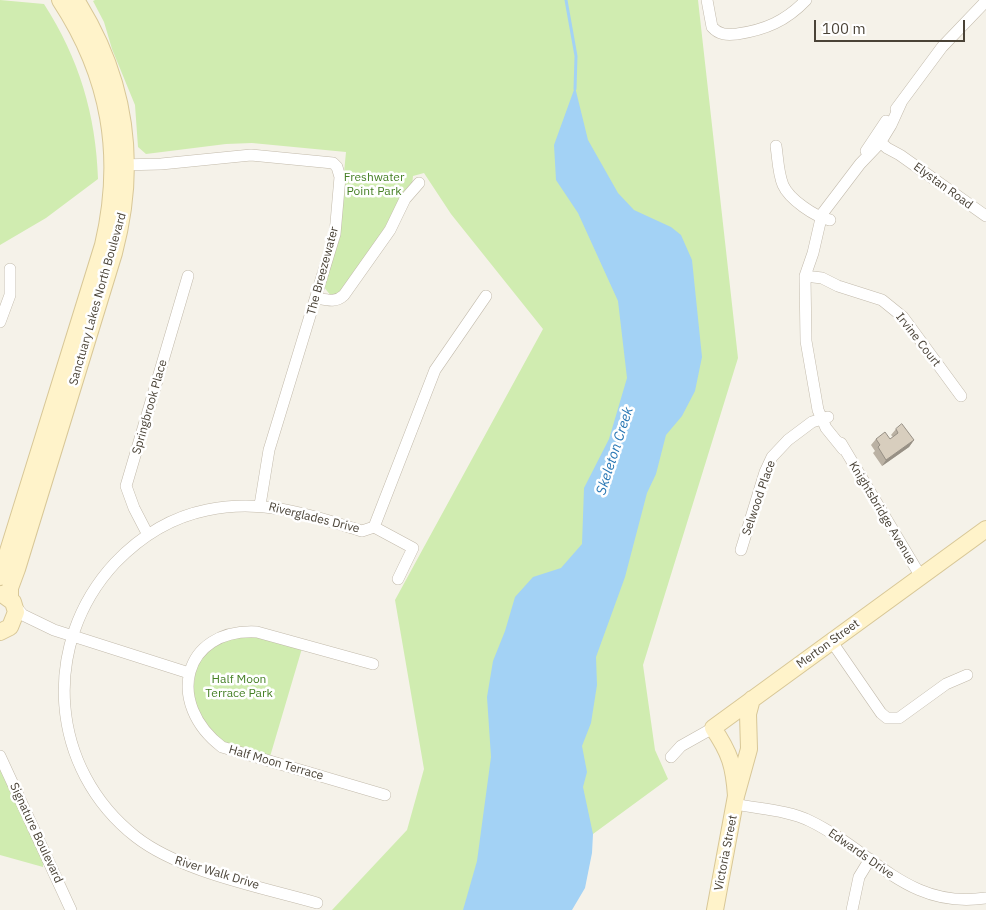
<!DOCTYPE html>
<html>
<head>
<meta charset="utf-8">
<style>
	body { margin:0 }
	#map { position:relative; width:986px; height:910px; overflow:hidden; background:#f5f2e9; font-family:"IBM Plex Sans",sans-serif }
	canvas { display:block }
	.scale { position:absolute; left:814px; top:20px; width:151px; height:22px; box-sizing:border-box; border:2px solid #4a4337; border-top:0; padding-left:6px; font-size:15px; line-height:18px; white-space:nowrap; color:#4a4337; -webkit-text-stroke:4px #fff; paint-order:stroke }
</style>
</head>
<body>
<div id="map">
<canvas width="986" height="910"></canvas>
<div class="scale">100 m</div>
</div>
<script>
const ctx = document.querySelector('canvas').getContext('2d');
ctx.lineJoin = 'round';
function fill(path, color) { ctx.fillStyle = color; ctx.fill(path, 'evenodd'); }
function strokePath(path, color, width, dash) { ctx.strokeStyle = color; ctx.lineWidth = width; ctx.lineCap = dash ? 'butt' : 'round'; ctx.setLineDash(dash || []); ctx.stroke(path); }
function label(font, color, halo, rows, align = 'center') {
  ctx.font = font + ' "IBM Plex Sans",sans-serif'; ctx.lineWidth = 5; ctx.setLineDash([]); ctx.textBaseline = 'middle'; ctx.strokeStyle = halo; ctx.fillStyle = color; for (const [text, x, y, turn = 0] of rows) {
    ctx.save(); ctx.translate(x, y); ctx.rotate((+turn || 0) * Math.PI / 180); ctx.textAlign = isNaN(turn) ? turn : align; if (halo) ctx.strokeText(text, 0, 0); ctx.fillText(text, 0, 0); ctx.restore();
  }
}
const green = new Path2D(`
	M0,0L44,4C79,58 96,115 98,179L46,218L0,245Z
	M95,0H698L738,358L643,665L655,750L668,779L593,834L524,860L502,910H332L407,830L424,769L395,600L543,329L451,214L424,173L413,176L412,186L341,294L331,296L324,287L338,235L346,152L252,143L226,144L146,154L138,147L135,105L112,49L104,22L93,1Z
	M242,631L303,645L269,760L222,747L191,710L197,658L205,648Z
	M0,764L23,820L43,857V867L0,855Z`);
const water = new Path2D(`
	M575,87L588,140L618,193L634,210L671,227L681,235L692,260L702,357L695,391L682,416L666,435L656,474L647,493L625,577L596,657L597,685L591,723L582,746L587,772L583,787L593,834L592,853L585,888L572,910H463L477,861L491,757L487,697L493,661L505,631L515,597L533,577L561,568L582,544L584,488L609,439L627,378L618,301L578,213L556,180L554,145Z`);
const stream = new Path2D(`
	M566,0L576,56L575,89`);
const street = new Path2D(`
	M707,0L712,27C719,35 727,35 737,34C765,30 786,21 806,0
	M896,109L942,47L986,1
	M876,138L887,148L900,155L986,216
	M776,146C778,159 778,173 783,185C789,199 815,217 830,220
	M866,151L886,121
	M120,165L161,164L251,155L333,163L337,167L340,177L335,234L269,450L260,505
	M805,276L822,278L838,286L882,300L903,317L961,396
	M317,298C327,300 336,303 344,295L390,230L405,199L419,183
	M0,322L10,295V269
	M841,443L921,577
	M843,449L826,428L818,410L806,341L805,276L813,253L822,214L860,164L880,143L891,125L901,103
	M374,527L413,548L398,579
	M148,535L134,508L126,486L188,276
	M741,550L765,472L772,457L788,440L812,422L828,417
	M15,606L23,615L54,630L189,673
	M832,642L881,713L887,718H899L946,684L967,675
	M373,664L257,632C182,628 165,704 222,747L385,795
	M0,756L71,910
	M671,757L681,746L713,728
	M735,804C758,809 788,810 810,821C873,851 908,910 986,898
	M317,903C261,887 181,872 136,837C49,769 40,644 115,563C140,537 172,517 207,510C263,498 310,515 362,531L374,527L435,370L486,296
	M852,910L859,877L870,859`);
const secondary = new Path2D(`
	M0,577L103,245C124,156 110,76 60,0
	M10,598V588L17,569L114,253C138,163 126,79 76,0
	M0,632L10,627L16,612L13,602L2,594
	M736,796C734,766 730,753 713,728L986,529
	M715,910L736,796L749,749L748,714L752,699`);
const wall = new Path2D(`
	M896,429L914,440L909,447L882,466L873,453L875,451L871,445L876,439H890L893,437L891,435Z`);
const shadedWall = new Path2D(`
	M914,440L909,447L882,466L886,460Z`);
const building = new Path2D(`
	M902,424L914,440L886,460L878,447L880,445L876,439L885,432L890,439L898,433L896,429Z`);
const parkNames = [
	["Freshwater",374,178],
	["Point Park",374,192],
	["Half Moon",239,680],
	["Terrace Park",239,694]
];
const streetNames = [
	["Elystan Road",943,186,36],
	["The Breezewater",323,271,-75],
	["Sanctuary Lakes North Boulevard",98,299,-74],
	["Irvine Court",918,340,52],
	["Springbrook Place",150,407,-74],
	["Selwood Place",759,498,-71],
	["Knightsbridge Avenue",882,513,59],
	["Riverglades Drive",314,518,14],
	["Merton Street",828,644,-36],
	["Half Moon Terrace",276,763,16],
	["Signature Boulevard",36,833,65],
	["Victoria Street",726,853,-79],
	["Edwards Drive",861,854,35],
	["River Walk Drive",217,873,17]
];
const waterNames = [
	["Skeleton Creek",615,451,-72]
];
fill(green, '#d0ecb0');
fill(water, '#a3d2f5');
strokePath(stream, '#a3d2f5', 3);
strokePath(street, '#c2baab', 12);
strokePath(secondary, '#d8c797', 18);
strokePath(street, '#fff', 11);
strokePath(secondary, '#fff3ca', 16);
fill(wall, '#bab1a3');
fill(shadedWall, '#979085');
fill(building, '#d8cebe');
strokePath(building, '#979085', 1);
label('12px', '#468026', '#fff', parkNames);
label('12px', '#4a4337', '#fff', streetNames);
label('italic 14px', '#2877b4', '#fff', waterNames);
</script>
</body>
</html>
